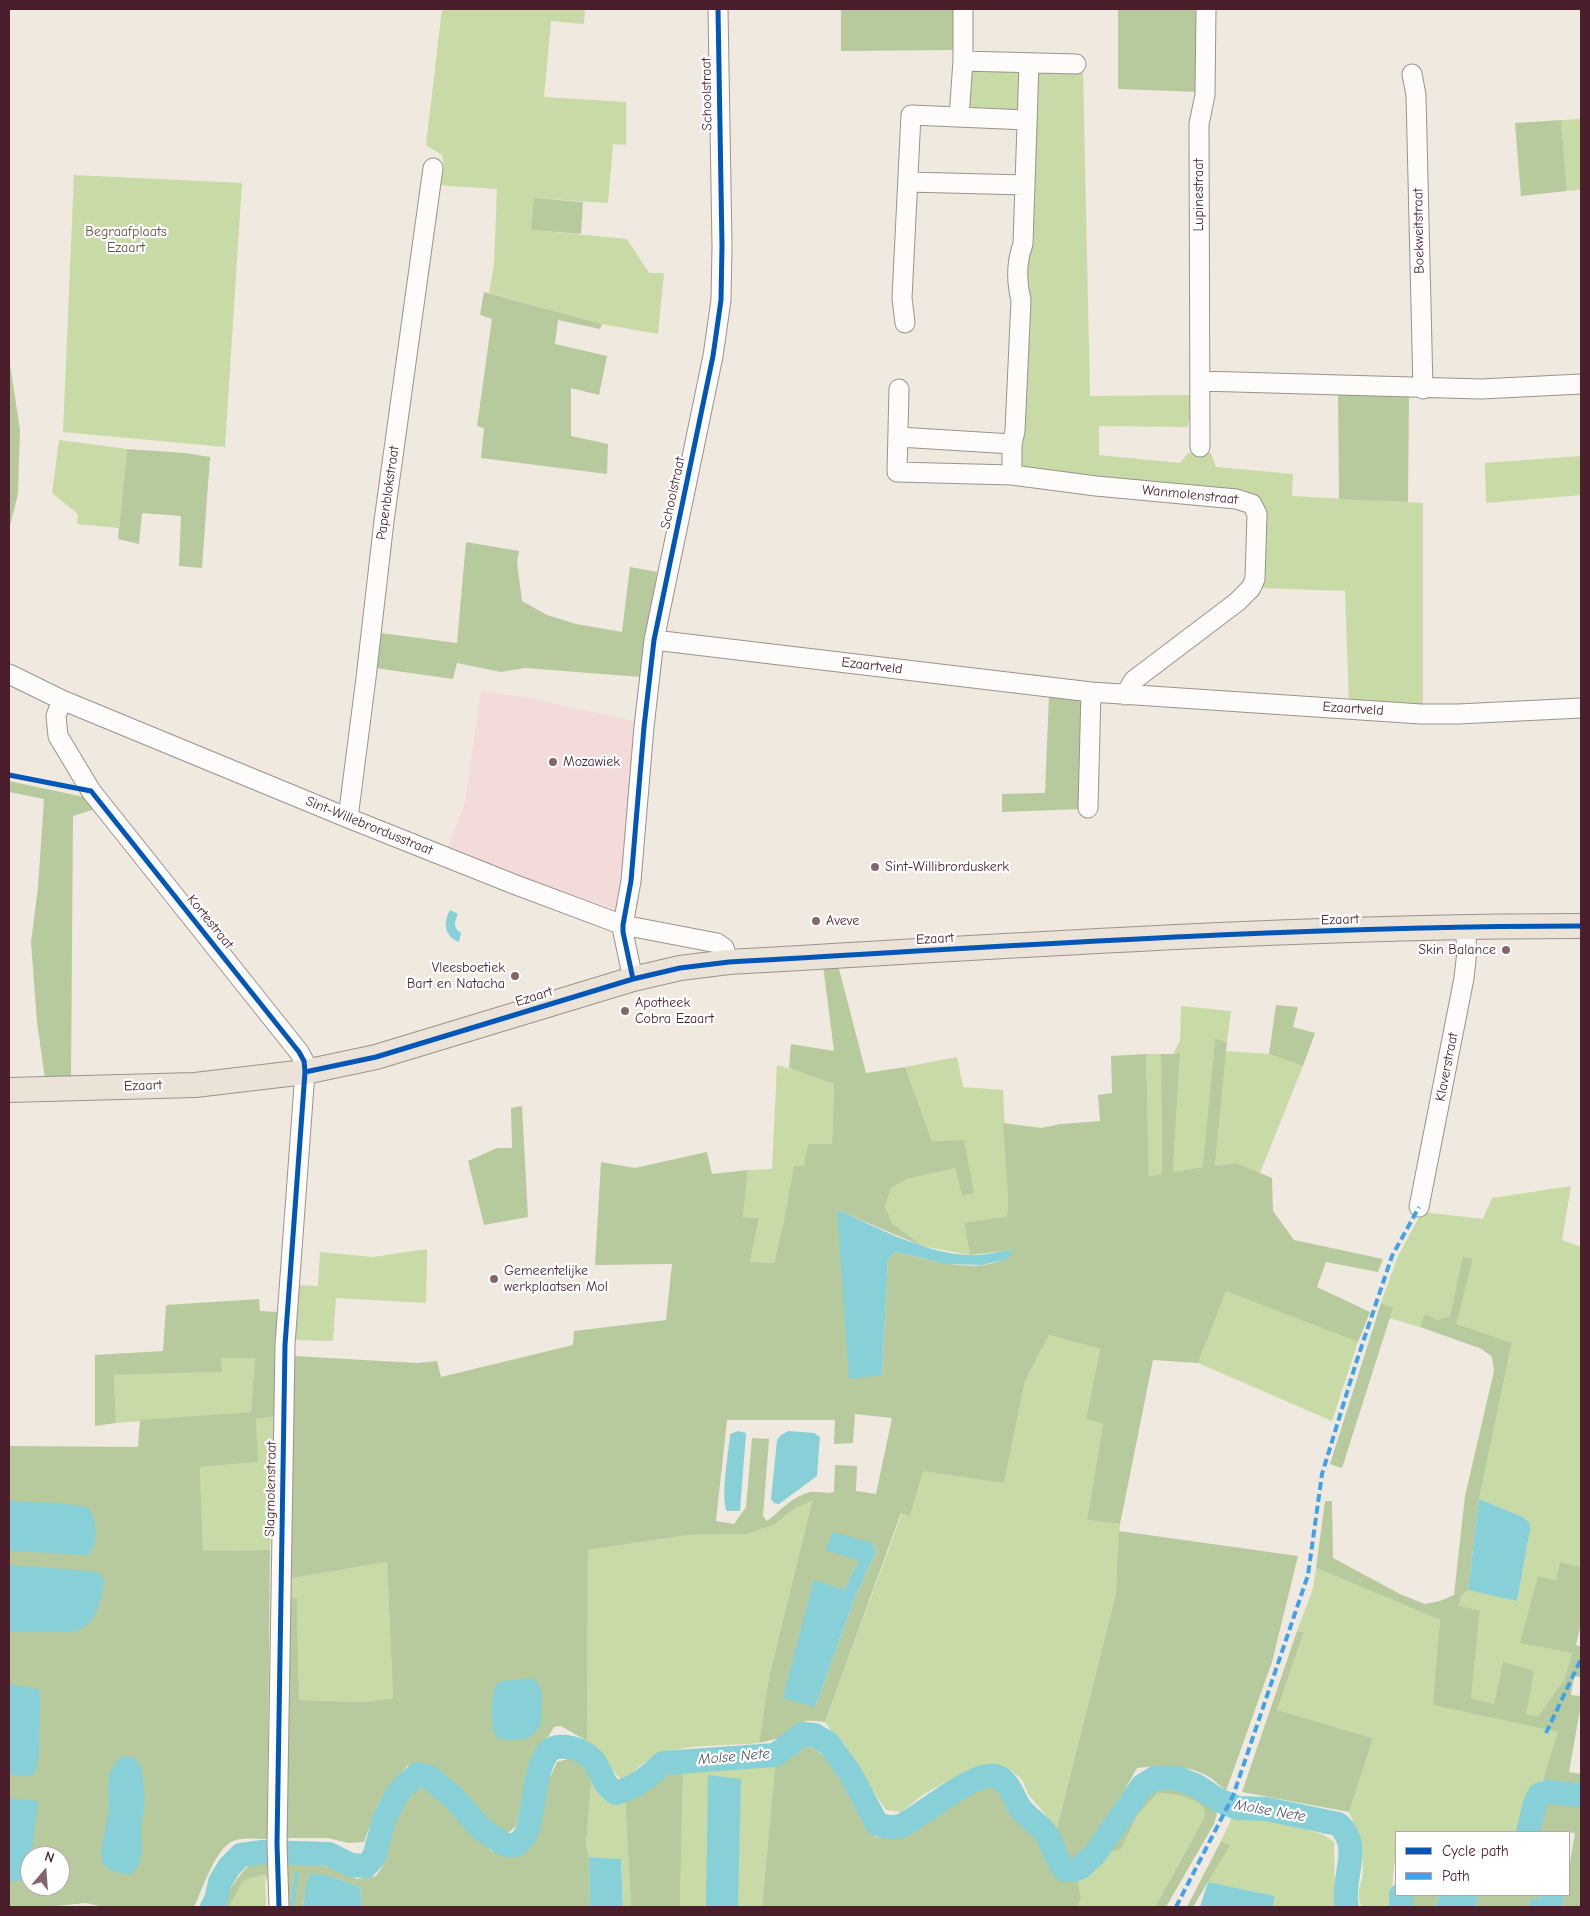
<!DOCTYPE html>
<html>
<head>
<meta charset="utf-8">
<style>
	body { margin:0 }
	#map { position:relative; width:1590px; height:1916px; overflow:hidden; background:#f0e9df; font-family:"Comic Neue",sans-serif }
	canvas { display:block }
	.frame { position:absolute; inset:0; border:10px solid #4a1f2b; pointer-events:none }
	.legend { position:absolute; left:1395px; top:1831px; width:175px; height:65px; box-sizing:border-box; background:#fff; border:1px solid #b7a5aa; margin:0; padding:6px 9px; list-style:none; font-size:15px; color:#4a1f2b }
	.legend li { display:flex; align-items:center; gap:10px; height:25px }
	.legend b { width:25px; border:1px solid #b7a5aa }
	.north { position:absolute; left:20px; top:1846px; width:50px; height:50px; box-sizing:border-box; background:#fff; border:1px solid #b7a5aa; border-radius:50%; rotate:18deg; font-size:14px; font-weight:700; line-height:20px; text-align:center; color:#4a1f2b }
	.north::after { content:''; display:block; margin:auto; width:18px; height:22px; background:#84666a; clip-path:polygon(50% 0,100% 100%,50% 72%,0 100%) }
</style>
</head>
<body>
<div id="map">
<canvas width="1590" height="1916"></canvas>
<div class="frame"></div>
<ul class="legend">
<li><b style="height:6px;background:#0057b8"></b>Cycle path</li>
<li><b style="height:6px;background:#40a2eb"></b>Path</li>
</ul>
<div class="north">N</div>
</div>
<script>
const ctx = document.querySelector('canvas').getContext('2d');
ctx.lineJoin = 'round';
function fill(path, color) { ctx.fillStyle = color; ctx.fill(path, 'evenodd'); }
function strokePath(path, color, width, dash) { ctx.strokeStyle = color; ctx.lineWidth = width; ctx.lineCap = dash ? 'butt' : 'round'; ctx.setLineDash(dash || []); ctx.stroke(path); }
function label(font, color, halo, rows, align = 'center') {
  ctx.font = font + ' "Comic Neue",sans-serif'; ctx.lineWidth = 4.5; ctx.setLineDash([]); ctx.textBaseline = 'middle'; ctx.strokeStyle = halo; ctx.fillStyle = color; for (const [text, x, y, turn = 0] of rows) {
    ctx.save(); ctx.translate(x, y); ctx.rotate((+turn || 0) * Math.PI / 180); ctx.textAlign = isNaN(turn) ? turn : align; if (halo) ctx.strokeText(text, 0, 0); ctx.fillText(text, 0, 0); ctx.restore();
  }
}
const built = new Path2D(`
	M481,691L524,697L639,722L620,908L617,907L616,909L446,852L465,803Z`);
const green = new Path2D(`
	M442,9H585L584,24L551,21L544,97L626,102V145L613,144L608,203L535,198L531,230L627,239L649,273H664L658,334L602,324L489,293L494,265L497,189L436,185L444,168L442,155L426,145Z
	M978,68L1009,70L1021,75L1019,110L1012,113L970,109L966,104L970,72Z
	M1034,70H1083L1090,396L1194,395L1193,409L1187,427L1099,426V455L1180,463L1188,453H1211L1216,467L1293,474L1292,496L1423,503V707L1349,703L1345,591L1260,588L1263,512L1023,471L1020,461Z
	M1581,119V190L1567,191L1561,120Z
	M74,175L242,183L225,447L63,432Z
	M59,440L127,449L119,528L77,524L78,514L52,493Z
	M1581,456V495L1486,503L1485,463Z
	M1181,1006L1231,1011L1227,1042L1215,1040L1204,1167L1173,1172L1180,1054H1173L1180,1041Z
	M1226,1051L1269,1054L1303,1066L1260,1173L1236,1163L1215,1166Z
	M1146,1054H1161L1162,1174L1149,1176Z
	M957,1057L963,1087L1003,1090L1008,1197L1007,1216L964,1223L970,1255L922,1246L892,1223L885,1206L891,1188L907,1179L955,1168L962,1196L964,1140L932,1141L905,1067Z
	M777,1065L818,1077L834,1084L832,1144L804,1166L785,1216L774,1263L750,1262L759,1218L743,1217L748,1170L772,1169Z
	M1571,1186L1562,1240L1581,1247V1567L1560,1562L1556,1580L1538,1576L1574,1653L1564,1680L1538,1716L1526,1714L1503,1663L1494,1704L1471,1698L1480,1612L1459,1607L1461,1596L1468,1590L1517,1600L1530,1530V1523L1523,1517L1479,1499L1512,1344L1455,1324L1473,1259L1464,1256L1450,1316L1438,1320L1425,1314L1420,1327L1389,1318L1392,1308L1381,1303L1398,1256L1422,1212L1483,1219L1492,1198Z
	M427,1249L426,1303L336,1298L333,1341L291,1340L294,1285L318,1286L320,1252L373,1257Z
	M1225,1290L1358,1342L1332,1421L1198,1363Z
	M1049,1335L1100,1349L1086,1419L1103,1424L1087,1520L1120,1524L1116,1593L1057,1828L1028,1794L1022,1780L1011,1770L999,1765L980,1768L953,1778L924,1794L901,1812L886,1810L825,1722L902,1513L910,1516L923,1470L1004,1483L1025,1381Z
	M221,1358H255L251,1412L116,1423L114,1375L221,1372Z
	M275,1416L270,1550L203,1551L200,1467L257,1462L256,1419Z
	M812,1500L769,1677L759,1743C733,1746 690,1744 667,1752C657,1755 648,1760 640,1766C633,1771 629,1777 621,1780L587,1741L588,1550L688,1535L747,1534L774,1525L795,1508Z
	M387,1562L393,1698L366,1702L299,1700L297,1600L286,1597L287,1579Z
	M1316,1568L1440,1620L1434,1705L1559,1732L1543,1780L1533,1787L1527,1796L1516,1832H1396V1862L1394,1865L1391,1903L1389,1907H1362C1354,1892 1363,1884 1363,1869C1363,1848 1357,1830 1349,1812L1373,1738L1277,1710L1304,1634L1297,1631L1313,1589Z
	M775,1767L762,1907H680L683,1769Z
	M592,1773C596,1792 596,1797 615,1805L625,1798L631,1907H623L621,1859L589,1857L586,1845Z
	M1158,1793C1175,1794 1191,1796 1204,1808L1205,1816L1155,1907H1078L1081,1897L1077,1877L1091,1869L1108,1847L1112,1852L1121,1849L1137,1816Z
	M1232,1817L1262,1818L1322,1834L1334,1842L1335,1907H1273L1275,1896L1208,1882L1229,1845L1221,1841Z
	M265,1874L266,1907H229L243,1881Z`);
const forest = new Path2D(`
	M841,9H956L955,50L841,51Z
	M1118,9H1197L1199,92L1118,89Z
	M1561,120L1567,191L1521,196L1515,123Z
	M534,198L583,202L581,234L531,230Z
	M484,292L602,324L600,329L558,320L555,344L607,356L599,395L571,388V436L608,444L607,474L481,458L484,428L477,426L492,319L480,315Z
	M9,357L20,430L18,494L9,530Z
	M1338,392L1409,393L1408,502L1339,499Z
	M127,449L185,453L210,457L202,568L179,566L181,516L142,513L139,544L118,539Z
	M466,542L519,551L517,562L522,601L547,615L576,624L622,632L630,567L657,572L641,677L525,668L501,672L457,663L453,679L375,668L380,633L457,643Z
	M1049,695L1082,697L1081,809L1002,812V794L1045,793Z
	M9,781L84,797L99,808L73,816L71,1078L45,1079L37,1022L31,942L38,888L44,799L9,792Z
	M838,965L866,1073L905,1067L932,1141L964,1140L974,1193L962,1196L955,1168L907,1179L891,1188L885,1206L892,1223L922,1246L837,1210L882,1375L888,1259L896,1252C926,1259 991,1280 1013,1250L970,1255L964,1223L1007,1216L1008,1197L1003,1123L1041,1128L1061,1124L1100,1121L1098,1095L1112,1093L1111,1056L1146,1054L1149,1176L1162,1174L1161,1054H1180L1173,1172L1203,1167L1215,1039L1227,1042L1215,1166L1236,1163L1272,1178L1273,1211L1294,1240L1383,1259L1378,1272L1326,1262L1317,1287L1370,1312L1358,1342L1226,1291L1198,1363L1153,1360L1120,1524L1087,1520L1103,1424L1086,1419L1100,1349L1049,1335L1025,1381L1004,1483L923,1471L910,1516L901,1513L825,1722C797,1718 804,1723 782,1736C776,1740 766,1741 759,1743L769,1677L812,1501L795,1508L774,1525L747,1534L688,1535L588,1550L587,1741L561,1726L554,1727L548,1737L542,1743L533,1761L516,1826L507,1834L501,1836L489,1827L440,1772L424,1766H407L378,1804L364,1842L348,1843L328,1838H292L284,1839L286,1597L297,1599L299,1700L366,1702L393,1698L387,1562L287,1579L294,1356L417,1363L437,1361L441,1377L573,1345L574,1331L666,1320L672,1264L595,1265L601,1162L635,1168L707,1152L712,1174L748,1170L743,1217L759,1218L750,1262L774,1263L785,1216L794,1166H804L808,1144H832L834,1084L789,1068L791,1044L834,1051L823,966ZM855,1414L892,1418L876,1494L856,1491L857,1466L835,1465L834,1492C826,1494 817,1491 810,1492C793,1496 781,1510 767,1521L763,1516L769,1439L752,1438L746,1507L734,1524L716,1521L727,1420H835L834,1444L853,1443ZM872,1543L876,1551L855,1597L815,1707L814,1581L844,1590L859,1560Z
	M1276,1005L1298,1007L1293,1027L1315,1033L1303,1066L1269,1054Z
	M522,1106L528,1217L484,1225L468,1161L497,1148H512L511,1108Z
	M1463,1256L1473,1259L1456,1324L1512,1343L1479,1499L1468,1590L1461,1596L1459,1606L1480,1611L1471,1698L1494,1704L1503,1662L1534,1671L1526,1714L1538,1716L1564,1680L1573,1653L1520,1643L1538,1576L1556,1580L1560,1562L1581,1567V1623L1576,1645L1581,1647V1677L1574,1676L1571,1695L1581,1696V1704L1569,1772L1581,1774V1783L1543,1780L1558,1732L1433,1705L1440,1620L1316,1568L1325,1501H1332L1333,1558L1400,1594L1425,1604L1440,1601L1454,1595L1465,1496L1494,1371L1492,1357L1482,1349L1420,1327L1425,1314L1438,1320L1450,1316Z
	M259,1299L260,1311L279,1312L275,1416L256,1419L258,1462L200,1467L203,1551L270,1550L267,1839C255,1839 238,1836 228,1844C213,1856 202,1890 194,1907H105L85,1903L48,1907H9V1446L138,1447L140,1420L251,1412L255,1358H221L222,1372L114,1375L116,1423L95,1426V1355L163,1351L166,1305ZM30,1856H60V1886H30Z
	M1381,1303L1393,1308L1342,1468L1330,1464Z
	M1119,1531L1298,1556L1272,1662L1226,1791C1221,1787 1216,1782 1211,1778C1190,1764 1160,1765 1137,1768L1124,1791L1086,1848L1073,1859H1066L1060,1850L1057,1828L1116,1593Z
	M1297,1631L1304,1633L1277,1710L1373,1738L1349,1812L1242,1792Z
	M798,1745C835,1743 855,1813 875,1837L884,1838L901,1834L941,1813L954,1800L977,1788L987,1784L998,1787L1013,1816L1036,1837L1057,1872L1065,1877H1077L1081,1897L1078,1907H762L775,1767Z
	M571,1758L586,1762L592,1773L586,1845L589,1857L590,1907H362L360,1887L330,1876L304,1898L303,1907H286L284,1864H309L331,1867L357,1879L376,1876L384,1864L386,1847L398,1813L416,1790L423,1787L440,1799L491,1851L511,1854L529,1845L539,1827L544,1791L557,1762Z
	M683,1769L680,1907H631L625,1798L666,1773Z
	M1156,1783C1184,1784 1202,1788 1217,1814L1214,1824L1166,1907H1155L1205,1816L1204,1808C1191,1796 1175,1794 1158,1793L1137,1816L1121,1849L1112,1852L1108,1847L1146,1788Z
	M1545,1797L1581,1802V1907H1562L1564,1895H1569V1868L1575,1833L1558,1831L1534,1832Z
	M1221,1841L1230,1845L1193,1907H1187Z
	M259,1857L267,1859L268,1867L267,1882L265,1874L243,1881L229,1907H222C230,1887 241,1870 259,1857Z
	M1406,1895H1439L1436,1907H1405Z
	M1478,1895H1540L1539,1899H1530L1529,1907H1476Z`);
const water = new Path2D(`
	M450,910L458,914C454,922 453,928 461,933L459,942C444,936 443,923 450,910Z
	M837,1210C878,1227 922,1253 968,1255C983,1256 999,1251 1014,1250L1007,1259L982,1265L946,1264L896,1252L888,1259L882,1375L849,1379Z
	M738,1431L746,1433L740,1511H727C720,1498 729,1451 730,1434Z
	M788,1431L814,1433L820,1437L817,1476L779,1504L774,1503L771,1499L777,1440L781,1435Z
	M1479,1499L1523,1517L1530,1523V1530L1517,1601L1468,1590Z
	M9,1501L57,1503L88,1507C97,1522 100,1540 88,1555L9,1551Z
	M833,1532L872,1543L876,1551L855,1597L815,1707L783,1698L814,1580L844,1590L859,1560L825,1550Z
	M9,1565L91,1571L99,1573L105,1581C100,1603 97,1627 72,1632H9Z
	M530,1678L537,1682L542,1693L541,1724L534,1734L525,1739L511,1740L500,1739L494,1734C491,1721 490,1693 498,1682Z
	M9,1684L38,1689L40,1694L39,1757L34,1775H9Z
	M120,1757H134L142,1769L145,1799L141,1829L142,1852L138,1866L131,1875L111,1871L102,1862L101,1852L109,1808L108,1789L110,1772Z
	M708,1775L741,1779L738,1907H706Z
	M9,1798L38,1801L28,1881H9Z
	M589,1857L621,1859L623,1907H590Z
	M310,1873L330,1876L360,1887L362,1907H303L307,1882Z
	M1208,1882L1275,1896L1273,1907H1200Z
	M1439,1895H1478L1476,1907H1436Z
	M1540,1895H1564L1562,1907H1529L1530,1899H1539Z`);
const stream = new Path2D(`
	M298,1863L299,1854
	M292,1907L297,1873`);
const river = new Path2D(`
	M1528,1832L1535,1804L1539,1795L1547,1792L1581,1795
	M212,1907L216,1900L220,1882L229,1867L241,1855L263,1852L329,1854L351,1865L366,1866L374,1857L384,1820L395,1798L403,1787L418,1774L429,1777L454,1798L481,1829L505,1845H516C519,1842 524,1838 526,1834C535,1812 534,1769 548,1752C556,1743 575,1747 584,1753C603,1763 599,1784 616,1793C635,1788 649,1777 663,1763L775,1755L803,1734L814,1735L828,1743L850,1773L877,1824C885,1827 892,1828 900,1826C921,1818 983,1760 1003,1780C1012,1788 1014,1800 1021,1809C1027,1818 1041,1825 1046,1833C1053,1845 1055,1858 1065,1870H1074L1081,1867L1095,1854L1142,1786L1155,1778H1177L1197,1786L1218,1800L1238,1808L1266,1809L1338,1824C1364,1846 1340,1880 1347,1907
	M1401,1907V1895`);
const minor = new Path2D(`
	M963,61L1076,64
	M1412,74L1416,95L1423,389
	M959,117L963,61V9
	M908,182L1025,185
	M905,323L902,298L911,115L1027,120
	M1200,381L1481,389L1581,384
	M899,389L897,472L1012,475L1096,486L1236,499L1252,504L1257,514L1255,579L1251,588L1237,602L1134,680L1125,695
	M899,437L1012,444
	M1200,447L1199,124L1205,95L1206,9
	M1012,475V444L1015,431L1021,300C1016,280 1016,263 1023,244L1029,64
	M654,640L1091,692L1421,714H1458L1581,708
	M9,674L62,700L348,818L516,885L623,925L717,943L724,948L729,962
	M62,700L56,716L58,736L91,791L299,1052L304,1061L305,1072L285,1345L277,1843L279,1907
	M1088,808L1091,692
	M348,818L366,678L384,521L433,168
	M633,979L623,932V925L631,881L644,727L654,640L713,356L721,300L722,246L718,9
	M1419,1207L1464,978L1467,951L1465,926`);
const major = new Path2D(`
	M9,1090L195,1085L305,1072L376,1057L633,979L680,968L729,962C1012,946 1297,926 1581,926`);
const quiet = new Path2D(`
	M1546,1733L1581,1659
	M1176,1907L1233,1796L1308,1575L1322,1474L1356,1363L1392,1256L1419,1207`);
const cycleway = new Path2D(`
	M9,775L91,791L299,1052L304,1061L305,1072L285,1345L277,1843L279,1907
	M633,979L623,932V925L631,881L644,727L654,640L713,356L721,300L722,246L718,9
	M305,1072L376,1057L633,979L680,968L729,962C1012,946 1297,926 1581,926`);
const markers = [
	[553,762,5,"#84666a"],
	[875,867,5,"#84666a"],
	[816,921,5,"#84666a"],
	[1506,950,5,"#84666a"],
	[515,976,5,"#84666a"],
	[625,1011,5,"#84666a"],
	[494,1279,5,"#84666a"]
];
const streetNames = [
	["Schoolstraat",707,94,-91],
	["Lupinestraat",1199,195,-90],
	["Boekweitstraat",1419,231,-91],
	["Papenblokstraat",388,493,-82],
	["Schoolstraat",673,493,-78],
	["Wanmolenstraat",1190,495,6],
	["Ezaartveld",872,666,7],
	["Ezaartveld",1353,709,4],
	["Sint-Willebrordusstraat",369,826,22],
	["Ezaart",1340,920,-2],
	["Kortestraat",210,922,51],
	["Ezaart",935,939,-3],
	["Ezaart",534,997,-17],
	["Klaverstraat",1447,1067,-79],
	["Ezaart",143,1086,-2],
	["Slagmolenstraat",271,1489,-89]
];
const parkNames = [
	["Begraafplaats",126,232],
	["Ezaart",126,248]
];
const poiNames = [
	["Mozawiek",563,762],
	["Sint-Willibrorduskerk",885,867],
	["Aveve",826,921],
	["Skin Balance",1496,950,"right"],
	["Vleesboetiek",505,968,"right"],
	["Bart en Natacha",505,984,"right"],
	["Apotheek",635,1003],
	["Cobra Ezaart",635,1019],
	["Gemeentelijke",504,1271],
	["werkplaatsen Mol",504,1287]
];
const waterNames = [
	["Molse Nete",734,1757,-5],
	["Molse Nete",1270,1811,10]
];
fill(built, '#f3dbda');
fill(green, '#c8daa6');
fill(forest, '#b6ca9e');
fill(water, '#87d0d7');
strokePath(stream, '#87d0d7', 4);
strokePath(river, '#87d0d7', 24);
strokePath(minor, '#9c928e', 21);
strokePath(major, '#9c928e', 26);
strokePath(minor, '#fdfcfa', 19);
strokePath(major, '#ebe3d7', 24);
strokePath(quiet, '#40a2eb', 4, [8, 4]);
strokePath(cycleway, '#0057b8', 5);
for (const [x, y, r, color] of markers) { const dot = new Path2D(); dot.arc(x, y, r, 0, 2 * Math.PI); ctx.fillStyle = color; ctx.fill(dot); strokePath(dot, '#fff', 2); }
label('14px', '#4a1f2b', '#fff', streetNames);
label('14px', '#665442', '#fff', parkNames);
label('14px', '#4a1f2b', '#fff', poiNames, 'left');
label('italic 15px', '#505966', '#fff', waterNames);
</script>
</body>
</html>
